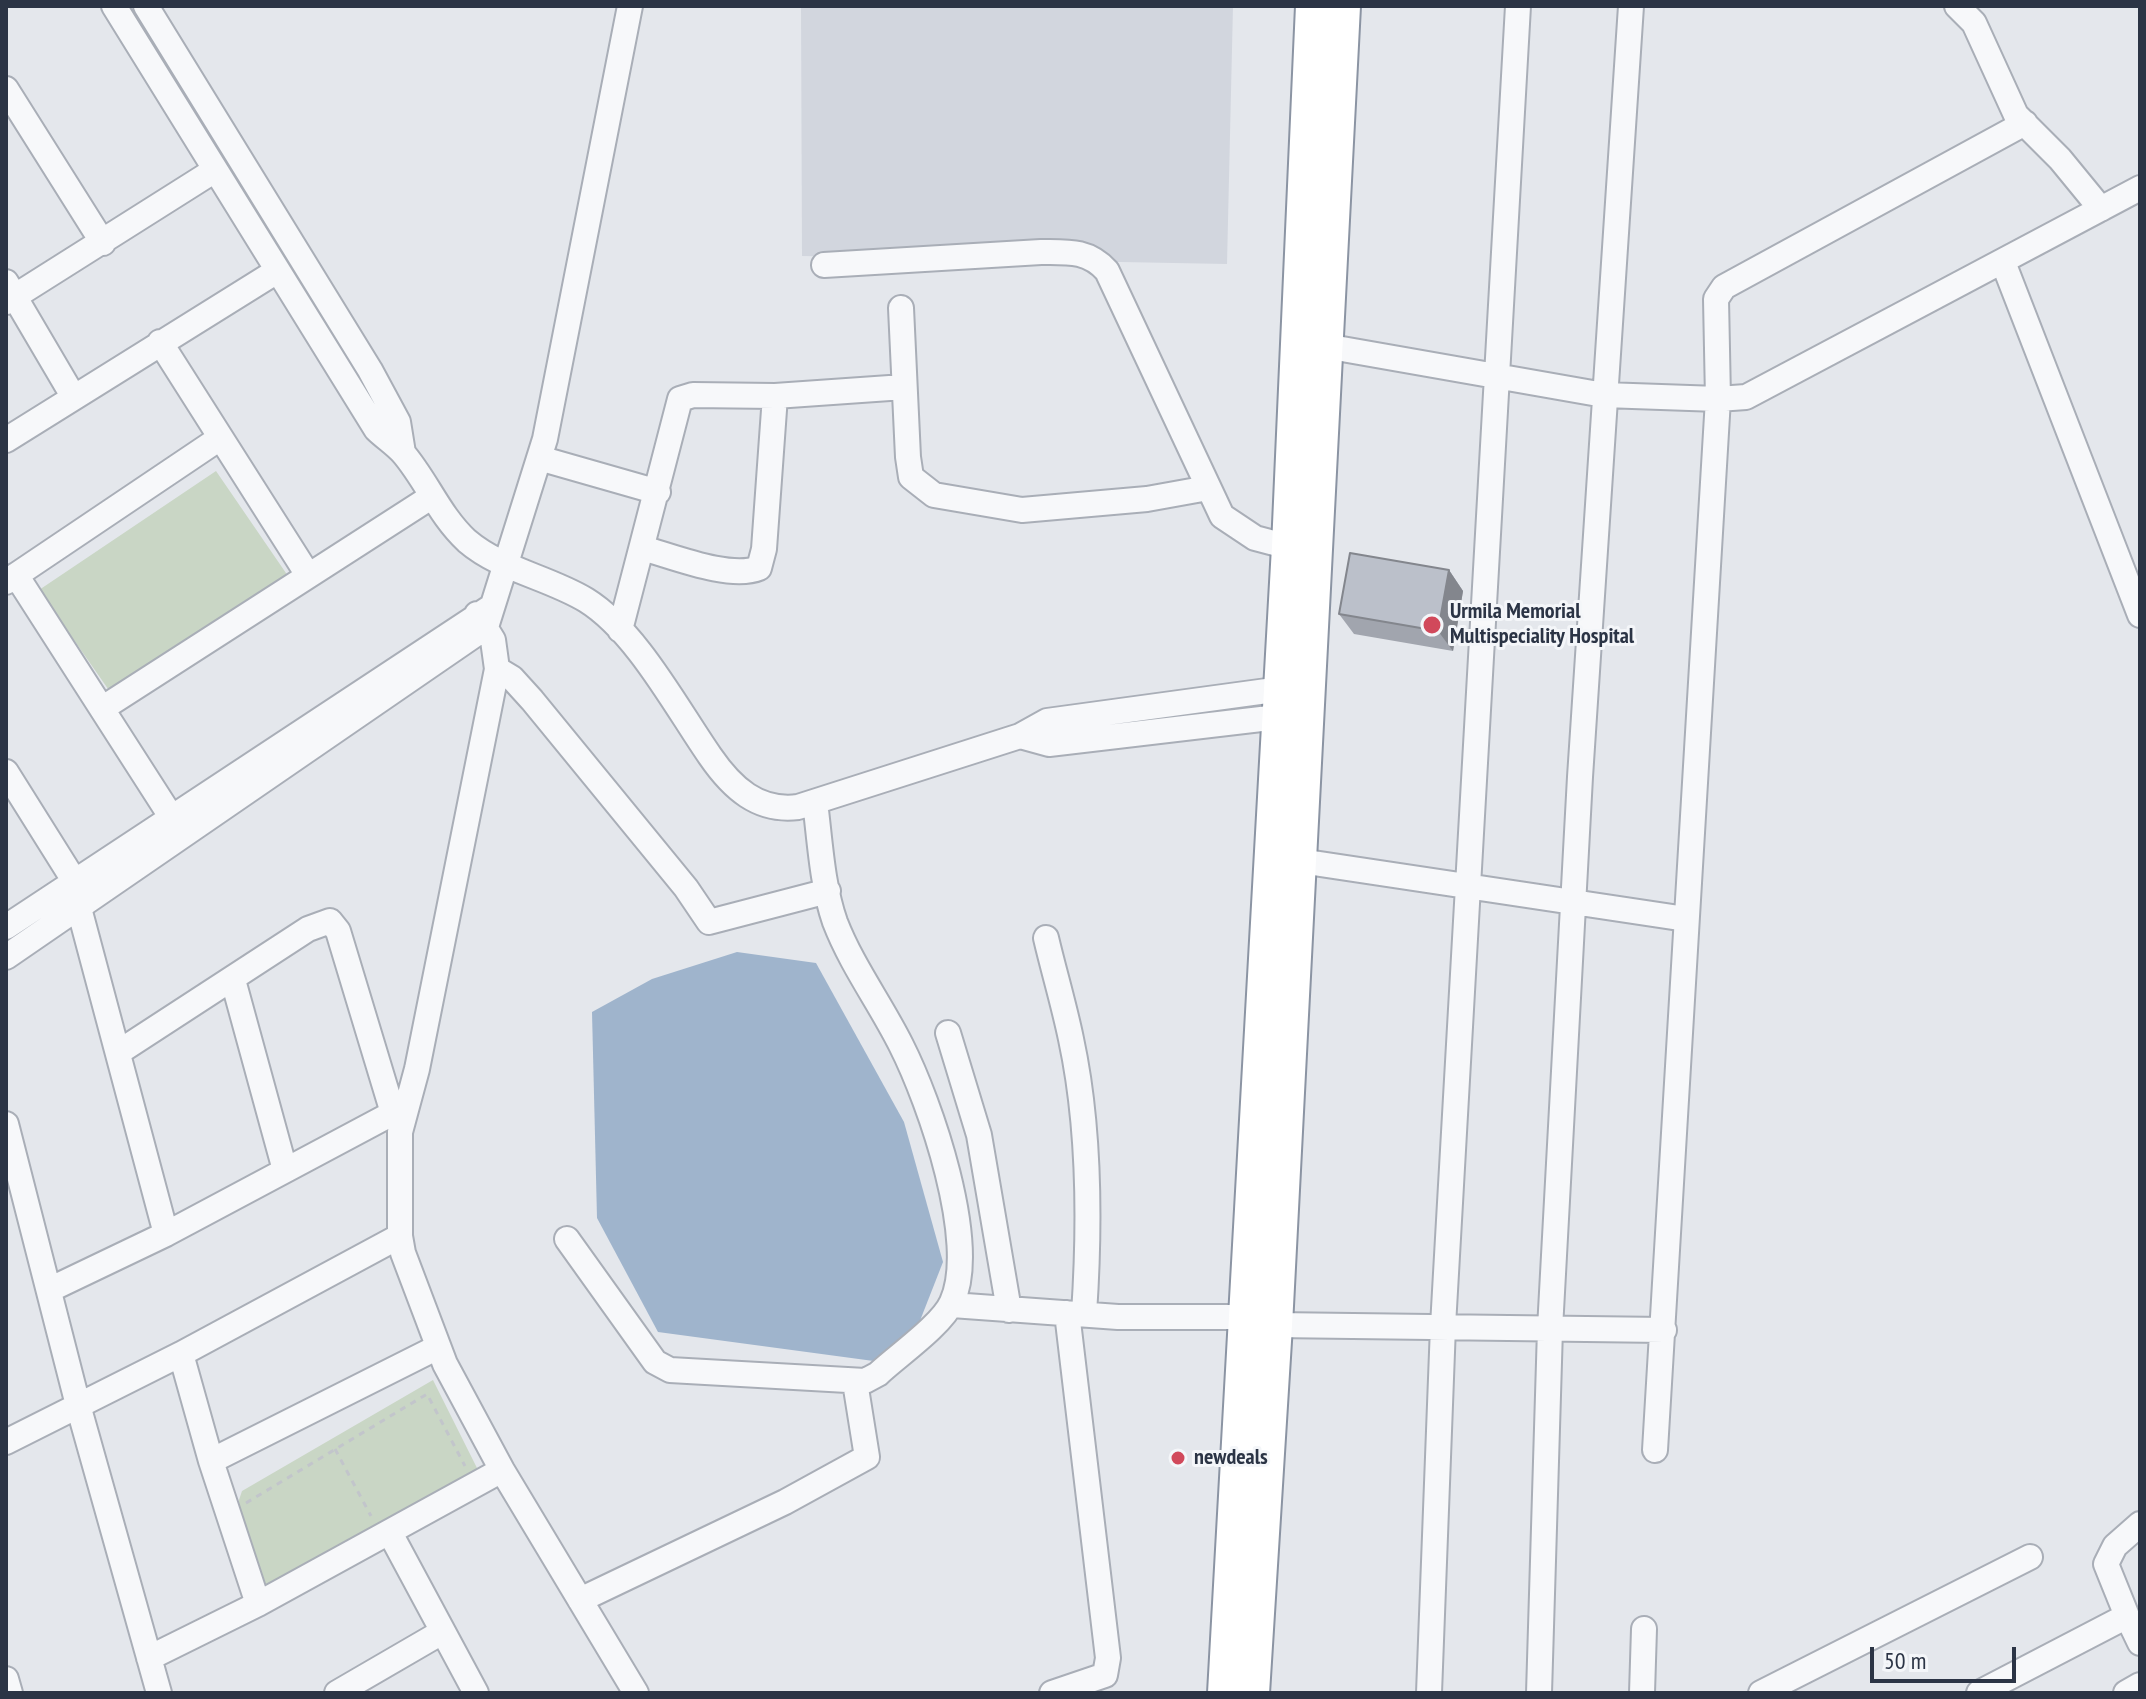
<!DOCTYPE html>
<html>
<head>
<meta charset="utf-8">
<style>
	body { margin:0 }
	#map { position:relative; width:2146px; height:1699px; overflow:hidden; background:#e4e7ec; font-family:"PT Sans Narrow",sans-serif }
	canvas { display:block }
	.frame { position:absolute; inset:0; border:8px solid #2b3445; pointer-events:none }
	.scale { position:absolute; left:1870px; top:1647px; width:146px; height:36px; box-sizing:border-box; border:4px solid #2b3445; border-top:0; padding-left:10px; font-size:24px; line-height:28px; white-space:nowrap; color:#2b3445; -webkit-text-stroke:6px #f4f6f9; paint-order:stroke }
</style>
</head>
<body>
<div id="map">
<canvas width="2146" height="1699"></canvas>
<div class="frame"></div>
<div class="scale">50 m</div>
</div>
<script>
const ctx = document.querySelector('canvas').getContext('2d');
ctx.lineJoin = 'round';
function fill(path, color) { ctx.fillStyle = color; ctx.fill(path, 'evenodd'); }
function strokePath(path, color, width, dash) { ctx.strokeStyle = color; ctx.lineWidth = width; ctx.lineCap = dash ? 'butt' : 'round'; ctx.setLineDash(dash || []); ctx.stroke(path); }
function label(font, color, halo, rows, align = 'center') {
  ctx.font = font + ' "PT Sans Narrow",sans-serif'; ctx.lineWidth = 6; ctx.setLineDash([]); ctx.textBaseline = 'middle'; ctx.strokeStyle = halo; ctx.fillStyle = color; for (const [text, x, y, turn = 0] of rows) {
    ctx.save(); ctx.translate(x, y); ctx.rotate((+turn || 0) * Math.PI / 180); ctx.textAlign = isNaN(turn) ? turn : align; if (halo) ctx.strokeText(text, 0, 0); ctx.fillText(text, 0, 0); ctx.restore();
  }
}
const built = new Path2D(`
	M801,6H1233L1227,264L802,256Z`);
const green = new Path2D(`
	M216,471L288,576L113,696L39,590Z
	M433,1380L482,1478L267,1595L235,1512L242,1491Z`);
const water = new Path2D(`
	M737,952L816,963L904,1122L943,1262L914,1336L881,1362L658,1332L597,1218L592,1012L652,979Z`);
const path = new Path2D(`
	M335,1449L371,1516
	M246,1503L427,1394L465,1466`);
const minor = new Path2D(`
	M114,6L376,429C384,437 395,444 403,453C427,481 439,515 467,541C501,570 548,577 586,600C636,631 676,707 710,756C732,788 758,812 798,807L1020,736L1047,721L1296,687
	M146,6L370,370L398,422L403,453
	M1957,6L1974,23L2016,115L2060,159L2101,209
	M6,89L103,243
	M2003,262L2140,615
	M824,265L1041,252C1068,252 1088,250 1107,271L1222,516L1255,538L1289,547
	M6,282L73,396
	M6,302L215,170
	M901,308L908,457L911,477L934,495L1022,510L1147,499L1208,488
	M160,342L308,575
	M1325,346L1604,395L1718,399L1746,397L2140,188
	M6,440L277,271
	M539,458L658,492
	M642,548C672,556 730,580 759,568L764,549L775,396
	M16,575L179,829
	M6,582L220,438
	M477,614L493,640L497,669L417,1069L400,1132V1236L403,1253L445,1364L502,1470L636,1693
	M620,630L680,399L693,395L775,396L904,387
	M497,669L512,678L532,700L686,888L709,922L828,891
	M103,708L431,497
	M1020,736L1049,744L1295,715
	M6,772L75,882
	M1300,861L1686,919
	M79,908L166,1234
	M6,927L491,607
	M1046,938C1054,972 1064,1005 1071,1039C1090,1127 1090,1225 1084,1314
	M6,957L486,627L545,439L630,6
	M233,980L285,1170
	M948,1033L979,1135L1009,1310
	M119,1052L308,929L330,921L338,931L393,1113
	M6,1124L78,1405L159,1693
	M567,1239L655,1362L670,1370L865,1381L878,1374C897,1356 942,1325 952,1302C979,1243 930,1102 901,1045C880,1003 852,966 835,922C822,885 820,841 815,802
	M49,1290L166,1234L393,1113L404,1117
	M952,1305L1118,1317H1247L1275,1325L1664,1330
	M181,1354L211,1461L258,1604
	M6,1442L181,1354L400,1236
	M1655,1450L1718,399L1716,299L1724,287L2025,123
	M211,1461L438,1347
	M390,1533L476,1693
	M580,1600L785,1502L867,1457L855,1382
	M2127,1616L2140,1643
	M149,1658L258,1604L502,1470
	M6,1679L10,1693
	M337,1693L442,1632
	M1052,1693L1105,1675L1108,1658L1067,1313
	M1429,1693L1443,1326L1518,6
	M1539,1693L1550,1329L1580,777L1631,6
	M1642,1693L1644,1629
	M1761,1693L2030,1557
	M1979,1693L2127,1616L2106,1564L2115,1546L2140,1524
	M2126,1693L2140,1685`);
const highway = new Path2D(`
	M1225,1693L1289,547L1313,6
	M1252,1693L1275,1325L1343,6`);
const wall = new Path2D(`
	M1449,570L1463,591L1453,651L1354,634L1339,614Z`);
const shadedWall = new Path2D(`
	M1449,570L1463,591L1453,651L1438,631Z`);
const building = new Path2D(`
	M1350,553L1449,570L1438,631L1339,614Z`);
const markers = [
	[1432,625,10,"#d1495b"],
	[1178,1458,8,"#d1495b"]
];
const poiNames = [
	["Urmila Memorial",1450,612],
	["Multispeciality Hospital",1450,637],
	["newdeals",1194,1458]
];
fill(built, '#d2d6de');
fill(green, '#c9d6c5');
fill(water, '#9fb4cc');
strokePath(minor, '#a9aeb7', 28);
strokePath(highway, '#8b94a3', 38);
strokePath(path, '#c2c5cb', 3, [6, 6]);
strokePath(minor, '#f7f8fa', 24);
strokePath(highway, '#fff', 34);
fill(wall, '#a1a5ae');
fill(shadedWall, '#83868d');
fill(building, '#bbc0ca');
strokePath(building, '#83868d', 2);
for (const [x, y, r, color] of markers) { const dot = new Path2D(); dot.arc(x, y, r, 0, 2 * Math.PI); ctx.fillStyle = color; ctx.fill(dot); strokePath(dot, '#f4f6f9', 3); }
label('bold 22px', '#2b3445', '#f4f6f9', poiNames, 'left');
</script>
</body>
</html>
